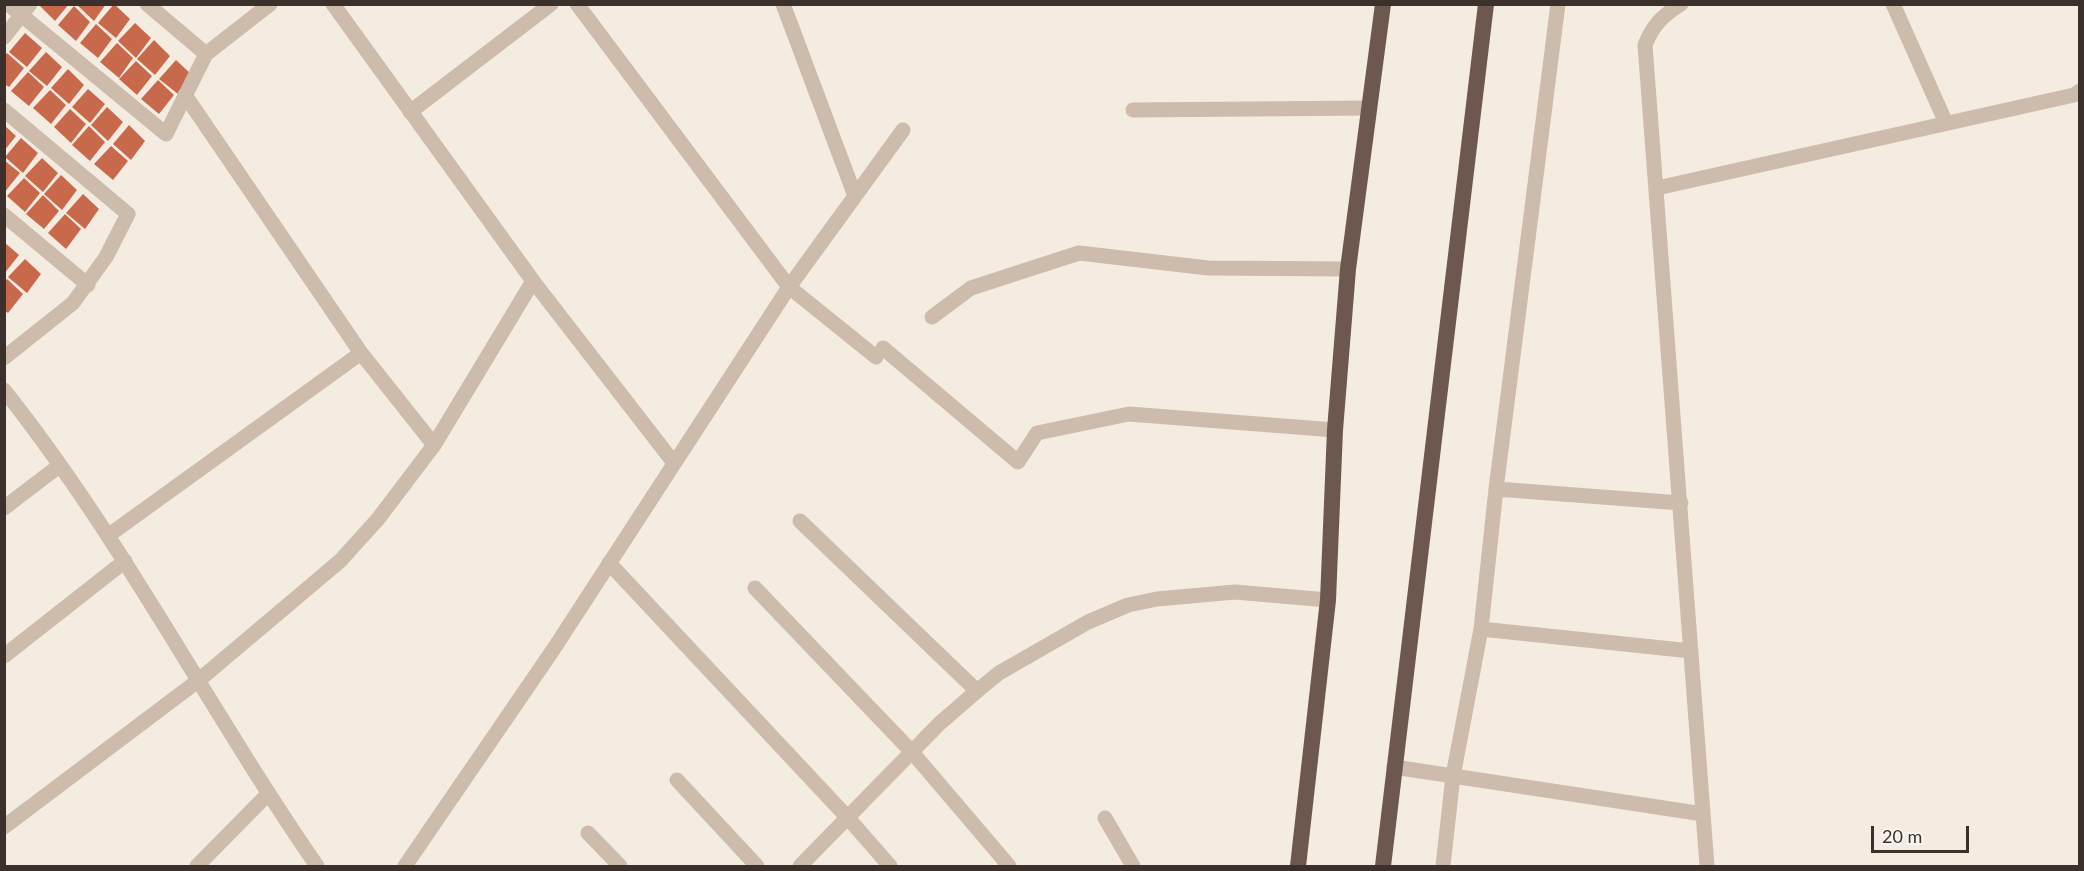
<!DOCTYPE html>
<html>
<head>
<meta charset="utf-8">
<style>
	body { margin:0 }
	#map { position:relative; width:2084px; height:871px; overflow:hidden; background:#f4ebe1; font-family:Lato,sans-serif }
	canvas { display:block }
	.frame { position:absolute; inset:0; border:6px solid #3b302b; pointer-events:none }
	.scale { position:absolute; left:1871px; top:826px; width:98px; height:27px; box-sizing:border-box; border:3px solid #3b302b; border-top:0; padding-left:8px; font-size:18px; line-height:21px; white-space:nowrap; color:#3b302b; -webkit-text-stroke:4px #fbf5ee; paint-order:stroke }
</style>
</head>
<body>
<div id="map">
<canvas width="2084" height="871"></canvas>
<div class="frame"></div>
<div class="scale">20 m</div>
</div>
<script>
const ctx = document.querySelector('canvas').getContext('2d');
ctx.lineJoin = 'round';
function fill(path, color) { ctx.fillStyle = color; ctx.fill(path, 'evenodd'); }
function strokePath(path, color, width, dash) { ctx.strokeStyle = color; ctx.lineWidth = width; ctx.lineCap = dash ? 'butt' : 'round'; ctx.setLineDash(dash || []); ctx.stroke(path); }
const building = new Path2D(`
	M38,4H69L55,21Z
	M76,4H106L94,21Z
	M114,4L130,19L116,38L98,23Z
	M74,6L90,22L76,41L58,25Z
	M135,23L151,38L136,58L118,41Z
	M96,24L112,39L98,58L80,43Z
	M25,33L42,48L27,67L9,52Z
	M154,40L170,56L155,75L137,59Z
	M117,43L133,58L119,78L100,62Z
	M46,52L62,67L47,86L29,71Z
	M7,53L24,68L9,87L4,84V56Z
	M176,60L192,75L178,94L159,79Z
	M136,61L152,76L137,95L119,79Z
	M68,69L84,85L69,104L51,88Z
	M28,72L44,87L29,106L11,91Z
	M158,80L174,95L159,114L141,99Z
	M88,89L105,104L90,123L72,107Z
	M50,90L66,105L51,124L33,108Z
	M107,107L123,122L108,141L91,125Z
	M70,109L86,124L71,143L54,127Z
	M4,125L16,136L4,151Z
	M129,125L145,141L131,160L113,144Z
	M89,126L105,142L90,161L72,145Z
	M21,138L38,153L23,173L5,157Z
	M111,146L128,161L113,180L94,164Z
	M42,158L58,173L43,192L25,176Z
	M4,160L20,173L4,193Z
	M61,175L77,190L62,210L44,194Z
	M24,178L40,193L25,212L7,196Z
	M83,194L99,209L85,229L66,213Z
	M43,195L59,211L44,229L26,214Z
	M65,214L81,229L66,249L48,233Z
	M4,242L19,255L4,274Z
	M25,259L41,274L27,293L8,277Z
	M7,279L23,294L8,313L4,310V282Z`);
const service = new Path2D(`
	M789,287L876,357`);
const minor = new Path2D(`
	M8,4L166,134L206,54L270,4
	M147,4L206,54
	M333,4L533,281L674,463
	M577,4L789,287
	M783,4L855,196
	M1681,4C1662,16 1653,25 1645,45L1707,866
	M1893,4L1946,123
	M4,37L30,4
	M185,95L361,353L434,445
	M4,110L128,214L106,257L73,303L4,358
	M1133,110L1369,108
	M410,112L551,4
	M1657,188L2074,95L2080,91
	M4,215L88,285
	M932,317L971,288L1079,253L1208,268L1348,269
	M883,348L1018,462L1037,433L1129,414L1335,430
	M4,390C123,540 209,710 317,866
	M1496,489L1681,503
	M4,508L59,466
	M800,521L977,691
	M109,535L361,353
	M609,563L848,818L890,866
	M755,588L912,752L1009,866
	M1481,629L1691,651
	M4,656L125,561
	M1394,767L1703,814
	M677,780L757,866
	M1105,818L1133,866
	M4,827L199,680L340,561L378,519L434,445L533,281
	M588,833L620,866
	M197,866L267,795
	M405,866L553,650L789,287L903,130
	M800,866L940,723L977,691L999,673L1088,622L1128,605L1157,599L1235,592L1328,600
	M1443,866L1453,776L1481,629L1496,489L1558,4`);
const trunk = new Path2D(`
	M1298,866L1328,600L1335,430L1348,269L1383,4
	M1383,866L1486,4`);
fill(building, '#c8694b');
strokePath(service, '#cdbbac', 15);
strokePath(minor, '#cdbbac', 15);
strokePath(trunk, '#6c584f', 16);
</script>
</body>
</html>
